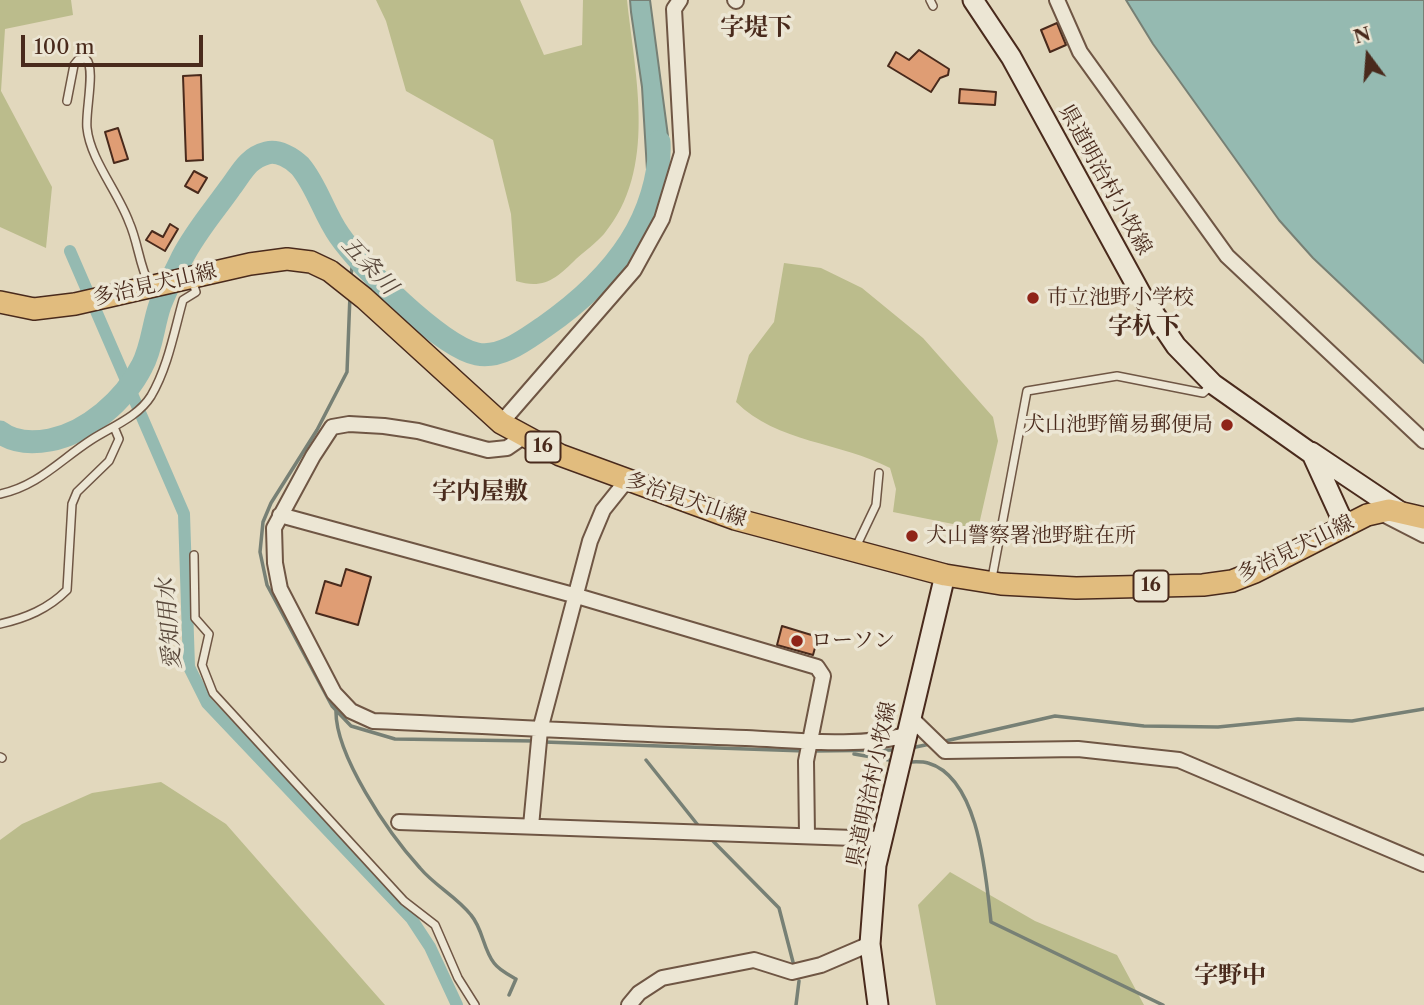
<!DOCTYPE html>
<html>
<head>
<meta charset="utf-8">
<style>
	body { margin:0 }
	#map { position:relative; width:1424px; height:1005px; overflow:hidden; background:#e2d8bd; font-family:"Libre Caslon Text",serif }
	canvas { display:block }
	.north { position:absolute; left:1333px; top:21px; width:70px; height:70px; -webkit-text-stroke:5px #ece6d4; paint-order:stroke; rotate:344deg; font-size:19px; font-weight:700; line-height:28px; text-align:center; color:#492a1c }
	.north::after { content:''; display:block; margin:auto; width:24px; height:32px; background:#492a1c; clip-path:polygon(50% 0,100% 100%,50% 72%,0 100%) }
	.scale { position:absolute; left:21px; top:35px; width:182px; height:32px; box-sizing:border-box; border:4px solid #492a1c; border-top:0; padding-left:9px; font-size:21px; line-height:24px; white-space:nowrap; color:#492a1c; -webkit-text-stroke:5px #ece6d4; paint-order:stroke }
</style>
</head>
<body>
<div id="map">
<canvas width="1424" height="1005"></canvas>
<div class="north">N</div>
<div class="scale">100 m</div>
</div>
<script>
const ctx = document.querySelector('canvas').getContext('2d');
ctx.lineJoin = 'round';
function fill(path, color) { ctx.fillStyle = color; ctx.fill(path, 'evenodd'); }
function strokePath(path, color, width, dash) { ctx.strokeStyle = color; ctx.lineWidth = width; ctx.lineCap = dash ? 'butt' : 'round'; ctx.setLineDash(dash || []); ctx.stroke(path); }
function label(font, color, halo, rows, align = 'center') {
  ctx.font = font + ' "Libre Caslon Text","Noto Serif JP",serif'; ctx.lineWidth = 7; ctx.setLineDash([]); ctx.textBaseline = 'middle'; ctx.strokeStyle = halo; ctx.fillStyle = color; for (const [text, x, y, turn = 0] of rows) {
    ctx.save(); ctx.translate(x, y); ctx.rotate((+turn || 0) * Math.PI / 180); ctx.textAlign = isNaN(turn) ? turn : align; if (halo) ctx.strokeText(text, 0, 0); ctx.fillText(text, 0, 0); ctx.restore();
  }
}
const green = new Path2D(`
	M0,0H71L73,15L5,29L1,91L52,187L46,248L0,227Z
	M376,0H520L544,55L582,45L583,0H627C635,76 658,169 604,234C596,243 585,251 576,259C557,278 544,290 516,281L511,214L493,140L406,91L386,21Z
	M784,263L821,268L862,288L923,338L993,417L998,441L978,529L893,512L896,489L890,468C841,442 777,443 736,402L749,355L774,322Z
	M161,782L226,824L385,1005H0V840L22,824L92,793Z
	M950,872L1035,921L1117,955L1144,1005H936L918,905Z`);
const water = new Path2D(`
	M650,0L668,136L666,173L647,170L642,87L631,12L630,0Z
	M1126,0H1424V363L1313,258L1279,220L1153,44Z`);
const stream = new Path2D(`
	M351,275L354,253
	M350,295L347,372L317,430L271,503L263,522L260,552L267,585L332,706L351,726L395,739L536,741
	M336,709C334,754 389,834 420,868C435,886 456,896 471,915C483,929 483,949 494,963C499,970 509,975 516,979L509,995
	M544,742L805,751
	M941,742L1055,716L1144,726L1218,727L1298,719L1352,721L1424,709
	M911,748L930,744
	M813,751L896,750
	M854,754L895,761
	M646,760L701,829
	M906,762C913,762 922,761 928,763C980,778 986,879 991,922L1163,1005
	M709,837L779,908L793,962
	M796,1005L799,981`);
const canal = new Path2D(`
	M70,251L184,514L189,667L207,703L411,918L430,947L457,1005`);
const river = new Path2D(`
	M0,432C14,443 33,443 50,440C87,433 125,400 142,366C152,348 153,325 160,305C166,289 175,273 182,258C196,231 213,212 230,188C241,174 247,158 267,153C278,150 292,158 300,166C317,186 324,214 339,235C360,266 441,347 477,354C501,359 526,339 544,327C577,304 609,275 630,242C648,214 661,175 659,142`);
const building = new Path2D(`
	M1057,23L1066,45L1050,52L1041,30Z
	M919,50L949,69L948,75L940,78L931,92L888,66L896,52L909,60Z
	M201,75L203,160L186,161L183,76Z
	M960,89L996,92L995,105L959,103Z
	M118,128L128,159L114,163L105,132Z
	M194,171L207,178L198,193L185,186Z
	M170,224L178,229L165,251L146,240L152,231L163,237Z
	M346,569L371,577L358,625L316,613L325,581L341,586Z
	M782,626L818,637L813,655L777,645Z`);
const service = new Path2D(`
	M930,0L933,6
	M67,101L74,65L78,60L86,59C96,68 85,112 87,128C90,159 118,192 129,222C138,242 139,264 149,284
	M0,494C38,486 60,460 91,440C111,427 138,417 151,396C168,367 174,332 183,300L196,292L192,280
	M856,547L876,505L879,473
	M194,555L195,618L209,634L202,665L213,693L404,901L435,925L458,978L475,1005
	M992,578L1027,391L1117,376L1203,393L1211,386
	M0,624C26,618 48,609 67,590L72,504L77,492L109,461L119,439L114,427
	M0,757L2,758`);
const minor = new Path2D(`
	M735,0L736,1
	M1057,0L1080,52L1227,256L1424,441
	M501,423L634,270L662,219L682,153L674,9L680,0
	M523,437L507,448L488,450L418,431L384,426L349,424L332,427L313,456L274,528L275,563L280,589L334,693L351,711L373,721C497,726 622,734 746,738C795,740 859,748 906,735
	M280,515L577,596L817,667L823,676L806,761L807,835
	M1385,515L1424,535
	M910,717L945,751L1078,749L1179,760L1424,864
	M399,822L882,839
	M531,826L540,730L590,541L603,510L627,480
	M629,1005L639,993L662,978L754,960L792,972L821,965L870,944`);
const secondary = new Path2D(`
	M973,0L1011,57L1141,294L1176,346L1213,384L1312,454L1344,524
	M1311,452L1399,511
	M878,1005L870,944L876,865L945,575`);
const primary = new Path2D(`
	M0,302L34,309L75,304L250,264L287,259L311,262L330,271L364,298L501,423L560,455L735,519L945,575L1001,584L1076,588L1203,585L1232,581L1255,572L1367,515L1389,510L1424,518`);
const markers = [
	[1033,298,7,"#8f2418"],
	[1227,425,7,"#8f2418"],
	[912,536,7,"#8f2418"],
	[797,641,7,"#8f2418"]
];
const shields = [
	[543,447,35],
	[1151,586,35]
];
const shieldNames = [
	["16",543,447],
	["16",1151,586]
];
const streetNames = [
	["県道明治村小牧線",1105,180,61],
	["多治見犬山線",155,285,-13],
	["多治見犬山線",686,500,19],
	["多治見犬山線",1296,549,-26],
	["県道明治村小牧線",872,784,-78]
];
const poiNames = [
	["市立池野小学校",1047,298],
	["犬山池野簡易郵便局",1213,425,"right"],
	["犬山警察署池野駐在所",926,536],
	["ローソン",811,641]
];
const waterNames = [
	["五条川",369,266,47],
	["愛知用水",170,624,-95]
];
const quarterNames = [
	["字堤下",756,28],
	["字杁下",1144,327],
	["字内屋敷",480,492],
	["字野中",1230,976]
];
fill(green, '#bbbc8c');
fill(water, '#95bab1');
strokePath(water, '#778075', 2);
strokePath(stream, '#778075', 3.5);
strokePath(canal, '#95bab1', 12);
strokePath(river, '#95bab1', 23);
fill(building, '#df9d74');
strokePath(building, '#492a1c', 2);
strokePath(service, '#6f5644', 10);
strokePath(minor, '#6f5644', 18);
strokePath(secondary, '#492a1c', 23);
strokePath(primary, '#492a1c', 24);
strokePath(service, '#ece6d4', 7);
strokePath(minor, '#ece6d4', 14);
strokePath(secondary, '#ece6d4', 19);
strokePath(primary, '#e1bc7e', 21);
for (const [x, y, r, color] of markers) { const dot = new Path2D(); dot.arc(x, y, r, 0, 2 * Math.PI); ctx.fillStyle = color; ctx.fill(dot); strokePath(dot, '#ece6d4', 2.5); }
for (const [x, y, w] of shields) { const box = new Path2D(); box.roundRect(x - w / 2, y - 15.5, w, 31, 5); ctx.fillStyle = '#ece6d4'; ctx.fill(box); strokePath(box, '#492a1c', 2); }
label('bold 19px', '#492a1c', null, shieldNames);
label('21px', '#492a1c', '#ece6d4', streetNames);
label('21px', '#492a1c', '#ece6d4', poiNames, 'left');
label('italic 23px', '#58473a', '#ece6d4', waterNames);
label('bold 24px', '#492a1c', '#ece6d4', quarterNames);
</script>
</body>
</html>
